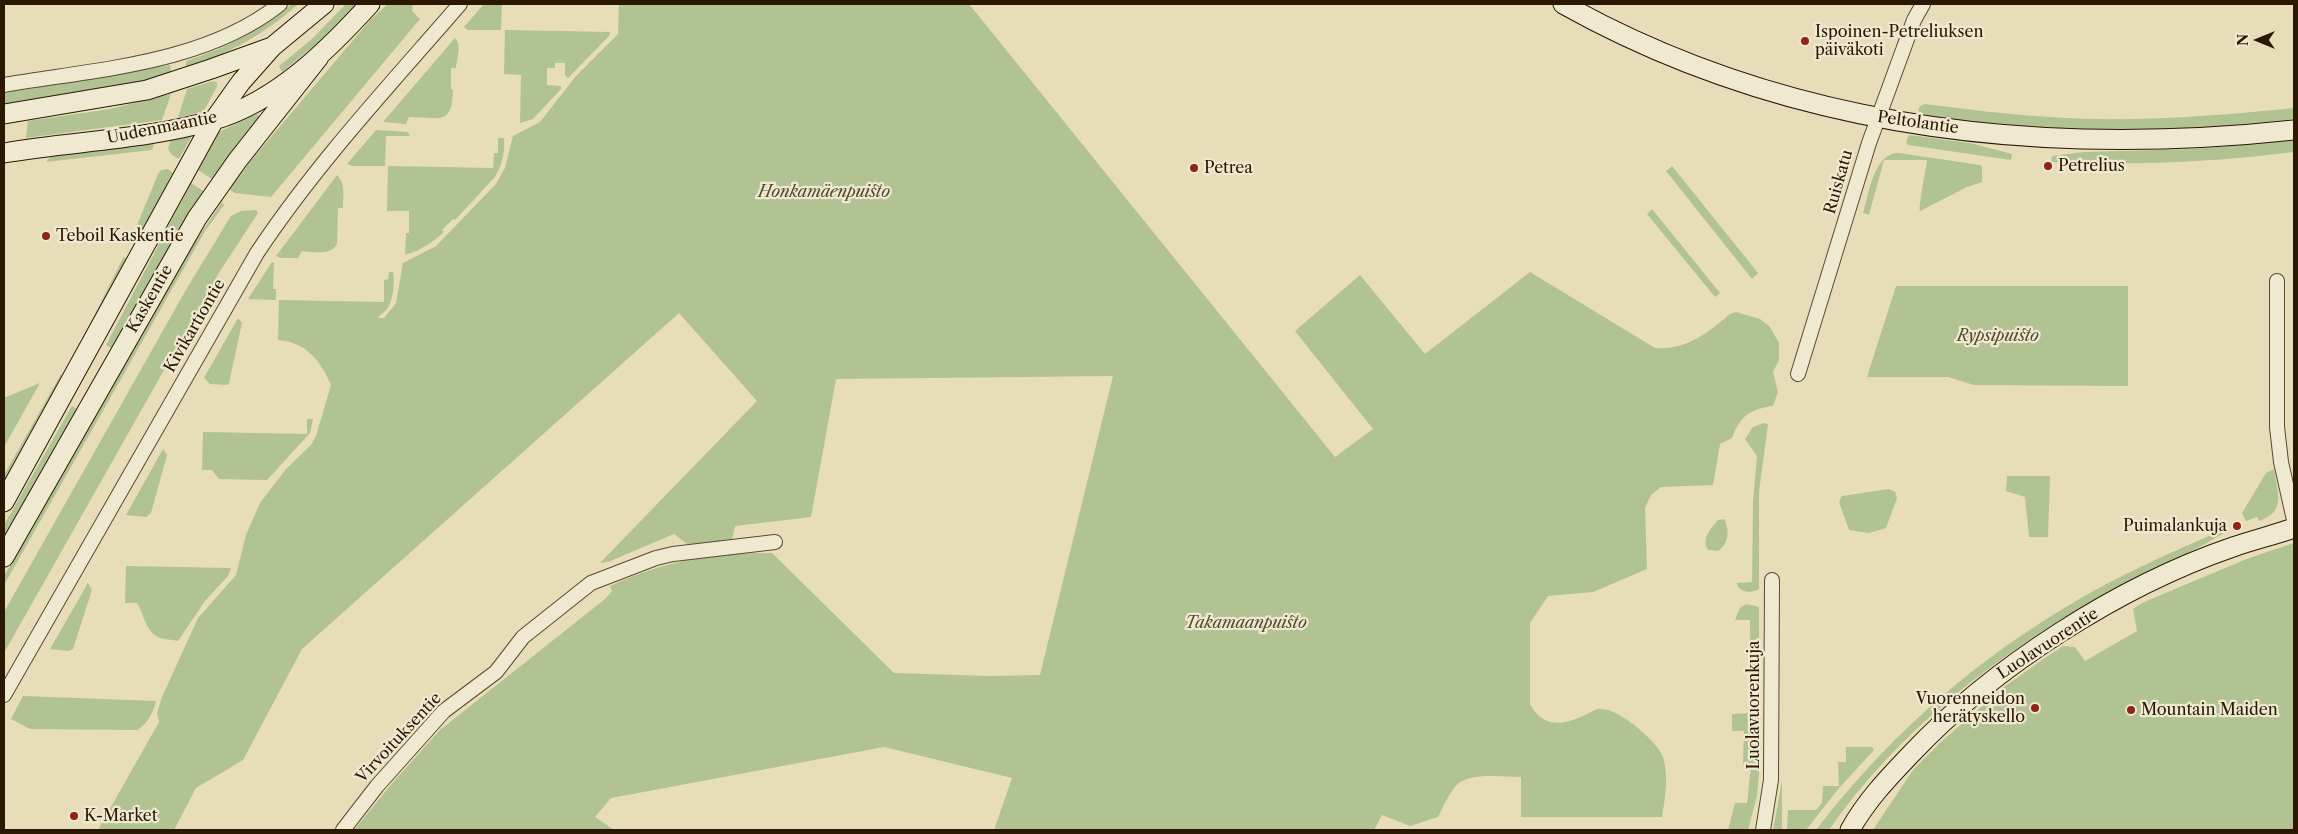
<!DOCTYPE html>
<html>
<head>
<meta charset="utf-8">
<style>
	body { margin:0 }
	#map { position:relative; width:2298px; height:834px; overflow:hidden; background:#e8ddb9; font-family:"Libre Caslon Text",serif }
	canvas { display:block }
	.frame { position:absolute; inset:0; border:5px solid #2b1803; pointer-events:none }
	.north { position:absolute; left:2233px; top:15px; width:50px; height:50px; -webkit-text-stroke:4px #f0e9d2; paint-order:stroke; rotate:270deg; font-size:14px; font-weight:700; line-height:20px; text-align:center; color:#2b1803 }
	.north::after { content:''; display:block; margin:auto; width:18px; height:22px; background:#2b1803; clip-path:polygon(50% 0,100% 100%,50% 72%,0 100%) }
</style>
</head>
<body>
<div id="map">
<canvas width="2298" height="834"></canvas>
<div class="frame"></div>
<div class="north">N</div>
</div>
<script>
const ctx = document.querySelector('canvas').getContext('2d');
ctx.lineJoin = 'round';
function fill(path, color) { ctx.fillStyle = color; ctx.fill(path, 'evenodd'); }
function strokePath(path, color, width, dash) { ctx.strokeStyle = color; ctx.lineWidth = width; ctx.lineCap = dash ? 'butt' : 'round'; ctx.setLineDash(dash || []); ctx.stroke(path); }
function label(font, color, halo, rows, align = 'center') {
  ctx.font = font + ' "Libre Caslon Text",serif'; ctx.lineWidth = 4.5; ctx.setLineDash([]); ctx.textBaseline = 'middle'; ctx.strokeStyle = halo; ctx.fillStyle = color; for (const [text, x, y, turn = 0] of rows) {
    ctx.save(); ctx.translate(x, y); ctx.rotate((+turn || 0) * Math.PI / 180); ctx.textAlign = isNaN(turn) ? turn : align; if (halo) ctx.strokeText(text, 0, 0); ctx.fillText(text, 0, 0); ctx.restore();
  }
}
const green = new Path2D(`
	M292,4H298C264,35 229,53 186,68V61C226,48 259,31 292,4Z
	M346,4H356L316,44L282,72L279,66L312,39Z
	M388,4H413L412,11L420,19L271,197L235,193L231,191L230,188L249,163L371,19Z
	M484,4H502L501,30H468L464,27Z
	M619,4H969L1335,457L1373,429L1295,331L1360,275L1425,354L1530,272L1655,348C1687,350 1706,334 1730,314L1736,312L1760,319L1770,327L1779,343V360L1773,372L1778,392L1773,406C1750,409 1740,416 1732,438L1720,444L1713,485L1661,487L1651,495L1645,508L1647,569L1593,592L1548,596L1530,623V704C1543,728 1562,726 1585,715C1589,713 1594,710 1598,709C1616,705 1658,742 1663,757C1669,777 1665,798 1662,817H1521V777C1504,777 1478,773 1462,781C1451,787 1444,806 1438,817L1410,826L1382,815L1374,830H994L1012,778L884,747L611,798L595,817L614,830H354L394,781L440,730L605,599L612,591L610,586C668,560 709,553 772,553L894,673L990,676L1040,675L1113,376L836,379L811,517L735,526L732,541L690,546L674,534L608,562L600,563L757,401L679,313L302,649L243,760L196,788L174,830H98L159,722L157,713L162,697L198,618L236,575L246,535L260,503L286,469L311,445L316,436L331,385C321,361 306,342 278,340L279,300L384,302V280L388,279L389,272H393C395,282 393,301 387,309C384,313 380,314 378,318H384L396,303L403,263L436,246L496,184L505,168L513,136L540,122L576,76L618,34Z
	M505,30L610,32L609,36L568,78L565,75V63H555V68H547V85L561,86V89L533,119L520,123L521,75L504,74Z
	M455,38C462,45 457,58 456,68H451V89L453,90C452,127 439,117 409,117L406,124L383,122Z
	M170,65L171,72L155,79L4,107V93Z
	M213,81L217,83V86L204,111L178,118L187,89Z
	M171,94L162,120L26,138L28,121L110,109Z
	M1925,104C1967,109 2009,115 2050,117C2131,123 2214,116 2294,108V119C2173,134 2051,133 1929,116L1918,111L1920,106Z
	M257,114L260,117L212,179L198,170L219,132Z
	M376,130L408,132L410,136H386L385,166H353L347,164Z
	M1909,135L1970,143L2012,154L2011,160L1908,145L1906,142Z
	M192,136L179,159L172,155L168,149L171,139Z
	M498,138H504C505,153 502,166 494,178L455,220L453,219L442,230L444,232C433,242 420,251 405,255L406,233H409V211H387L388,166L493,168L494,153H498Z
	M2294,140V152C2213,162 2133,166 2051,162L2052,156L2084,152L2194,149Z
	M155,141L152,150L46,162L51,156Z
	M1899,153L1980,165L1982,167V182L1967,187L1920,211C1918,207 1926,170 1927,160H1884L1869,215L1863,213C1869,194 1874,152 1899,153Z
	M1672,166L1758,273L1752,279L1666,171Z
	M168,169L173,173L144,232L133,235L158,174L161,170Z
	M337,175C346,184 343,197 343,208H338L337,244C330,256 314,252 302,251L298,258H281L276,256Z
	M191,183L203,191L111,348L106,345Z
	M222,202L224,205L205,231L4,585V576L181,263Z
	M1652,209L1720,293L1715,297L1647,214Z
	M256,210L258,213L220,271L4,653V612L187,288L231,216L241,211Z
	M129,257L87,334H85L123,258Z
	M272,262L274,263L273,289H276V300L248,299Z
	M1896,286H2128V386L1974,385L1948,377H1867Z
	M238,318L242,323L229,383L227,385L210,384L204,378Z
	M61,374L64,380L4,487V475Z
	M40,383L4,447V398Z
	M72,406L77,409L4,538V525Z
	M307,419H313L310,433L267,480L219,479L212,470H202L203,432L307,434Z
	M1764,423L1768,424L1759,492V589C1752,593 1744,593 1738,587L1737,583L1752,582L1753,503L1757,456L1745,439L1753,427Z
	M163,449L167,455L151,513L146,517L126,515Z
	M2274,469C2277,491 2287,512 2259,521L2257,517L2246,521L2242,513L2266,473Z
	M2007,476H2050L2048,537H2029L2025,497L2006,491Z
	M1889,489L1895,492L1897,498L1886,528L1869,533L1849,530L1839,502L1842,496Z
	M1724,519C1730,530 1729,544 1718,551L1708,550C1701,538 1711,529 1718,520Z
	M2225,529L2226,532C2184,557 2140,575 2098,598C1997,654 1895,734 1829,830H1816C1882,744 1963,670 2056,613C2110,579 2167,554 2225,529Z
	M2294,543V830H1873L1913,770L1942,741L2004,687L2039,662L2063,646L2075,647L2085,661L2137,631L2133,609L2144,602L2249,558Z
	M126,566L231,568L228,576L205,601L178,641C172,639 163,640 158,637C145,630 144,614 137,603H125Z
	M88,583L92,590L73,649L69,651L50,649Z
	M1746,604L1759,607V773L1757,796L1748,830H1728L1735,803H1747L1751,765H1743L1744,731H1732V714L1751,713L1750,620H1735L1740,608Z
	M23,696L156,701C154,711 147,725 137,730L30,729L11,719Z
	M1846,747H1872L1874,750L1839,788L1806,830H1787L1788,810H1816L1822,803L1823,786H1839L1838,762H1846Z
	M1782,781V830H1773Z`);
const street = new Path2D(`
	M4,85C96,69 205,64 280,4
	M2277,281V427L2281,462L2294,520
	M1798,374L1869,143L1914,20L1923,4
	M4,695L257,253C316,164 390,85 460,4
	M343,830L377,786L444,711L496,672L523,637L591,583L656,558L673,554L775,542
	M1763,830L1771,780L1772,580`);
const secondary = new Path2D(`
	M1563,4C1788,130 2041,157 2294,130
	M4,114L147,90L211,69L272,47L324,4
	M4,153C73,141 146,140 214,120C277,101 327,51 370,4
	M4,502L214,120L241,82L272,47
	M4,557L197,218L237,161L319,57
	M1850,830C1866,801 1888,778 1911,754C1993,667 2119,586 2233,547C2253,540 2274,535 2294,528`);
const markers = [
	[1805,41,5,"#8f2418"],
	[2048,166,5,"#8f2418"],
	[1194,168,5,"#8f2418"],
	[46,236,5,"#8f2418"],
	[2237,526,5,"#8f2418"],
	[2035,708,5,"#8f2418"],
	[2131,710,5,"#8f2418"],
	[74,816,5,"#8f2418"]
];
const poiNames = [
	["Ispoinen-Petreliuksen",1815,32],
	["päiväkoti",1815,50],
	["Petrelius",2058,166],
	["Petrea",1204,168],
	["Teboil Kaskentie",56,236],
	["Puimalankuja",2227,526,"right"],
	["Vuorenneidon",2025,699,"right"],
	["herätyskello",2025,717,"right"],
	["Mountain Maiden",2141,710],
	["K-Market",84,816]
];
const streetNames = [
	["Peltolantie",1918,123,8],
	["Uudenmaantie",162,128,-11],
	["Ruiskatu",1839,182,-74],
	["Kaskentie",150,299,-60],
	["Kivikartiontie",195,326,-60],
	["Luolavuorentie",2048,644,-33],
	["Luolavuorenkuja",1754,705,-90],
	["Virvoituksentie",399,738,-47]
];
const parkNames = [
	["Honkamäenpuisto",824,192],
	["Rypsipuisto",1998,336],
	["Takamaanpuisto",1246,623]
];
fill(green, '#b1c293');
strokePath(street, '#5a4930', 16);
strokePath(secondary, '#2b1803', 21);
strokePath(street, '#f0e9d2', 14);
strokePath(secondary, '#f0e9d2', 19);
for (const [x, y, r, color] of markers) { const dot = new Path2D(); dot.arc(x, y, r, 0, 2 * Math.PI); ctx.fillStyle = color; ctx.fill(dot); strokePath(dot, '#f0e9d2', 2); }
label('16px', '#2b1803', '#f0e9d2', poiNames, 'left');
label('16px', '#2b1803', '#f0e9d2', streetNames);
label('italic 16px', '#534b2e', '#f0e9d2', parkNames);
</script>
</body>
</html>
